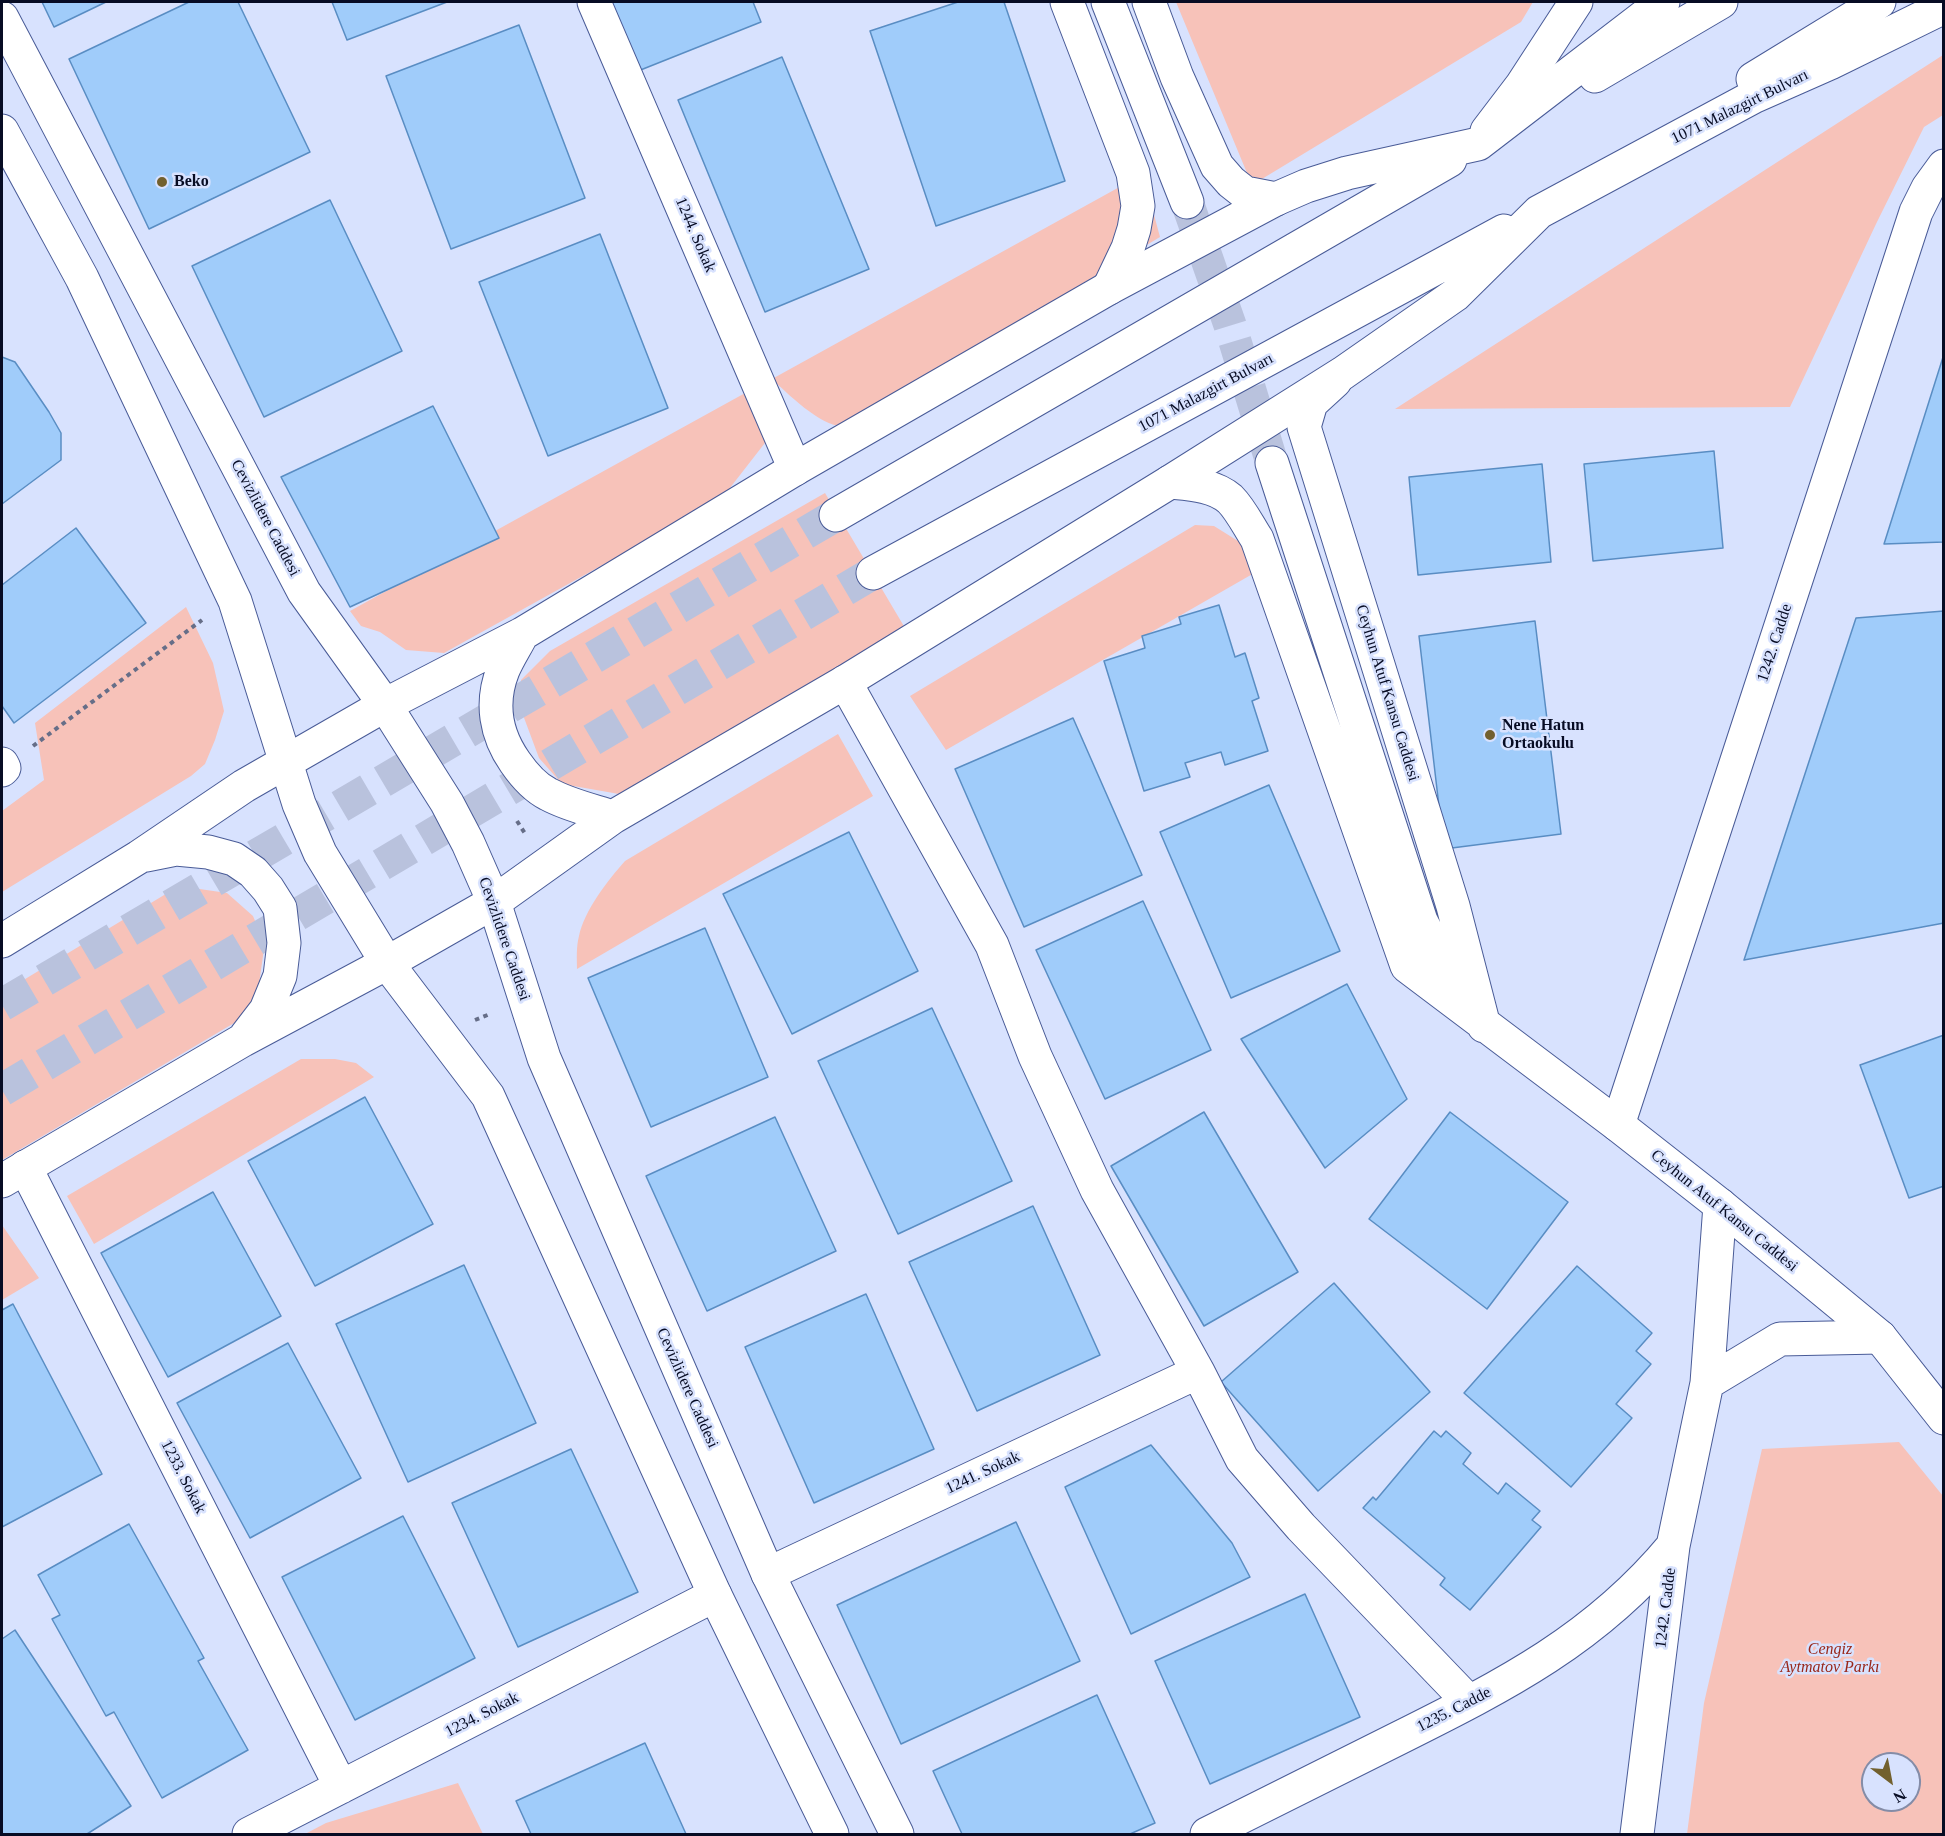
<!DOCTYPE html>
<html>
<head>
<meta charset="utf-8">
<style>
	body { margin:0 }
	#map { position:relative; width:1945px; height:1836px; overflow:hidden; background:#d8e2fe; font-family:"Times New Roman",serif }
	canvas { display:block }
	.frame { position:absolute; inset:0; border:3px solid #070c24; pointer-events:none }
	.north { position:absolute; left:1861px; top:1752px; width:60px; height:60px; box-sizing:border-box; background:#d8e2fe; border:2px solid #848ca7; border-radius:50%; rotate:148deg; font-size:16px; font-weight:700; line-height:24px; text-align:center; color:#070c24 }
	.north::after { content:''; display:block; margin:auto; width:21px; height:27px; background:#72602e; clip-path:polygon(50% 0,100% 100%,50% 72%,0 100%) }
</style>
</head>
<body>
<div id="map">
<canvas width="1945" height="1836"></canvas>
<div class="frame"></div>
<div class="north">N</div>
</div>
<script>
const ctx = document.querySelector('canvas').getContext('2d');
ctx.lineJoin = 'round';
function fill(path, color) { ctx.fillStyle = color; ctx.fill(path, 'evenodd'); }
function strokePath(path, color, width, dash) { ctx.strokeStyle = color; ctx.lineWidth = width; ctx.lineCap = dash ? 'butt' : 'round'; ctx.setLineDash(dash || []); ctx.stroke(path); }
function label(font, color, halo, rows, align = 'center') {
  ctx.font = font + ' "Times New Roman",serif'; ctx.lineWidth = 5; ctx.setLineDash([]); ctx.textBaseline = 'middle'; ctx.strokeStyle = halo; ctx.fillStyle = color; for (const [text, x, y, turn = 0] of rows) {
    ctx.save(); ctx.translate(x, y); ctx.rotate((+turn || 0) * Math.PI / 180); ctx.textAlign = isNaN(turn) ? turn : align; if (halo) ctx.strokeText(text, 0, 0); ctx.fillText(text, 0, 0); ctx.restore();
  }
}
const green = new Path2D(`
	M1176,2H1533L1521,22L1252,185Z
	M1943,55V115L1924,127L1876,224L1790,407L1395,409Z
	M1143,174L1160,237L845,426C823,429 787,393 772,379Z
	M747,392L768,439L726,493L689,517L444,653L406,650L380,632L361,626L350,611Z
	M825,493L905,628L619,794L562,784L539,758L523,715L521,680L550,651Z
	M1195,525L1214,526L1246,546L1256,572L946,750L910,696Z
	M186,607L213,663L224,711L215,740L205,764L191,776L2,892V811L44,780L35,723Z
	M838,734L873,796L577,969C577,959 576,947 579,936C584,911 608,880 625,861Z
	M179,886L227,893L253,916L258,928L264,949L259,984L253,1007L246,1016L2,1160V993Z
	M301,1059H335L356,1063L374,1077L94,1244L67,1196Z
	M2,1225L39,1278L2,1300Z
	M1899,1442L1943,1496V1834H1687L1704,1703L1762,1449ZM1873,1764H1909V1800H1873Z
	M458,1783L483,1834H305L326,1823Z`);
const building = new Path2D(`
	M42,2H106L54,27Z
	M189,2H238L310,152L149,229L69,59Z
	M332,2H447L347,40Z
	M605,2H753L761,22L633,73Z
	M958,2H1004L1065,181L936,226L870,31Z
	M519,25L585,198L451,249L386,76Z
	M782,57L869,269L765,312L678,100Z
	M330,200L402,351L264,417L192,266Z
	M600,234L668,408L548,456L479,282Z
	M1944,354V542L1884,544Z
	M2,357L15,362L49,412L61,433V460L2,504Z
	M433,406L499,538L350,607L281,477Z
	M1714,451L1723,548L1593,561L1584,464Z
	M1542,464L1551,562L1418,575L1409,477Z
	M76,528L146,623L14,723L2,706V585Z
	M1219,605L1235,657L1245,653L1259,698L1252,701L1268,751L1225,765L1221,752L1185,763L1190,777L1144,791L1104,661L1145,648L1142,636L1181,624L1179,617Z
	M1944,611V923L1744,960L1856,618Z
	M1535,621L1561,834L1444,849L1419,636Z
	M1073,718L1142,875L1024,927L955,769Z
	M1269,785L1340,951L1231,998L1160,832Z
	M849,832L918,971L792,1034L723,894Z
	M1143,901L1211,1050L1105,1099L1036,950Z
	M705,928L768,1077L651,1127L588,978Z
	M1347,984L1407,1099L1325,1168L1241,1039Z
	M932,1008L1012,1181L898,1234L818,1061Z
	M1944,1035V1186L1909,1198L1860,1065Z
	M365,1097L433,1224L315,1286L248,1161Z
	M1204,1112L1298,1272L1204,1326L1111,1166Z
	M1450,1112L1568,1202L1487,1309L1369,1219Z
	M775,1117L836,1251L707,1311L646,1176Z
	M213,1192L281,1316L168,1377L101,1253Z
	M1033,1206L1100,1355L977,1411L909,1262Z
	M464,1265L536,1423L408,1482L336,1324Z
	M1577,1266L1652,1333L1636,1351L1651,1364L1616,1404L1632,1418L1571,1487L1464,1393Z
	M1334,1283L1430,1392L1318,1491L1221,1382Z
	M866,1294L934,1449L814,1503L745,1347Z
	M13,1304L102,1474L2,1527V1310Z
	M288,1343L361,1478L250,1538L177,1403Z
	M1434,1431L1441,1437L1446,1431L1471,1453L1463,1464L1498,1494L1506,1483L1540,1511L1532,1520L1541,1527L1470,1610L1440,1585L1445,1578L1363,1508L1373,1497L1376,1500Z
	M1151,1445L1232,1543L1250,1577L1131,1634L1065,1487Z
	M571,1449L638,1592L518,1647L452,1503Z
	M403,1516L475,1658L355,1720L282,1577Z
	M1016,1522L1080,1661L901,1744L837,1605Z
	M129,1524L204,1658L198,1661L248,1750L162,1798L114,1712L106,1716L52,1619L60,1615L38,1575Z
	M1305,1594L1360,1717L1210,1784L1155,1661Z
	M15,1630L131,1806L87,1834H2V1639Z
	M1097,1695L1155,1823L1130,1834H962L933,1771Z
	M645,1743L686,1834H531L516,1801Z`);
const secondaryTunnel = new Path2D(`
	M1187,202L1230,325L1272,463`);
const primaryTunnel = new Path2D(`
	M2,1005L836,515
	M2,1090L873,573`);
const path = new Path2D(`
	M33,746L202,620
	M517,821L526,835
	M475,1020L490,1014`);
const street = new Path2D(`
	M594,2L795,469
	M845,682L992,945L1035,1056L1097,1190L1198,1372L1242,1459L1301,1527L1469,1702
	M2,764L4,768L2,770
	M1618,1125L1916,212L1928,188L1944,166
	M25,1167L341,1787
	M1707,1383L1780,1339L1880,1337
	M768,1574L1198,1372
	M249,1834L715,1595
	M1207,1834C1271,1802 1335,1770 1399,1738C1505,1685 1596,1639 1673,1546
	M1637,1834L1673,1546L1707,1383L1720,1205`);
const secondary = new Path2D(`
	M1067,2L1133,173L1138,206L1134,229L1128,248L1109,288
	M1108,2L1187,202
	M1149,2L1177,77L1217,166L1231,182L1245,193L1276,199
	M2,18L304,592L385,705L447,803L468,843L494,902L544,1058L768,1574L897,1834
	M2,131L82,278L235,601L299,804L320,853L387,963L488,1096L715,1595L832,1834
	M1487,131L1522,85L1576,2
	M1335,381L1311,403L1304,427L1453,906L1484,1026
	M1272,463L1421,921L1448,974L1467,1002
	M1170,482C1190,484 1214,485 1230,499C1241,510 1249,527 1257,539L1407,966L1618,1125L1720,1205L1880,1337L1944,1418`);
const primary = new Path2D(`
	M1595,76L1721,2
	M1753,79L1879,2
	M836,515L1450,160
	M873,573L1504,231
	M522,634C516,646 508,658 503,670C490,703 496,735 515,762C524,775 534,787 548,794C568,805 591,810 613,817
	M146,855L176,849L208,852L234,859L253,872L268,889L280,908L284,943L280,976L266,1010L246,1036
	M2,941L139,857L244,786L385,705L522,634L795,469L1109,288L1276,199L1306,186L1347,173L1478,144L1663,2
	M2,1181L243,1040L387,963L494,902L613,817L845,682L1170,482L1343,373L1455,295L1539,212L1753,97L1830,63L1944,7`);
const markers = [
	[162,182,6,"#72602e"],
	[1490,735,6,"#72602e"]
];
const streetNames = [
	["1071 Malazgirt Bulvarı",1740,107,-26],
	["1244. Sokak",695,235,67],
	["1071 Malazgirt Bulvarı",1206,393,-28],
	["Cevizlidere Caddesi",265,518,62],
	["1242. Cadde",1775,643,-72],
	["Ceyhun Atuf Kansu Caddesi",1387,693,73],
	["Cevizlidere Caddesi",504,939,71],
	["Ceyhun Atuf Kansu Caddesi",1724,1211,39],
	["Cevizlidere Caddesi",687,1388,66],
	["1241. Sokak",983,1473,-25],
	["1233. Sokak",183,1477,63],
	["1242. Cadde",1666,1608,-83],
	["1235. Cadde",1454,1710,-27],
	["1234. Sokak",482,1715,-27]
];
const poiNames = [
	["Beko",174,182],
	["Nene Hatun",1502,726],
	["Ortaokulu",1502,744]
];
const parkNames = [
	["Cengiz",1830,1650],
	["Aytmatov Parkı",1830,1668]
];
fill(green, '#f7c2b9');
fill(building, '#a0ccfa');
strokePath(building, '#598dc3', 1.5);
strokePath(secondaryTunnel, '#b9c2dd', 33, [33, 16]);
strokePath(primaryTunnel, '#b9c2dd', 33, [33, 16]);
strokePath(street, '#495b97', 35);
strokePath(secondary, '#495b97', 35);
strokePath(primary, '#495b97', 35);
strokePath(path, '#666e88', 4, [4.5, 4.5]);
strokePath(street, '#fff', 33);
strokePath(secondary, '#fff', 33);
strokePath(primary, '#fff', 33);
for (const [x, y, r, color] of markers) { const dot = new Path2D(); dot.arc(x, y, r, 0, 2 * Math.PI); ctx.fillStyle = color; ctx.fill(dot); strokePath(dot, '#d8e2fe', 2); }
label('16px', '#070c24', '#d8e2fe', streetNames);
label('bold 16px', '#070c24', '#d8e2fe', poiNames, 'left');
label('italic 16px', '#99271a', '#d8e2fe', parkNames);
</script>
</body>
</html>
